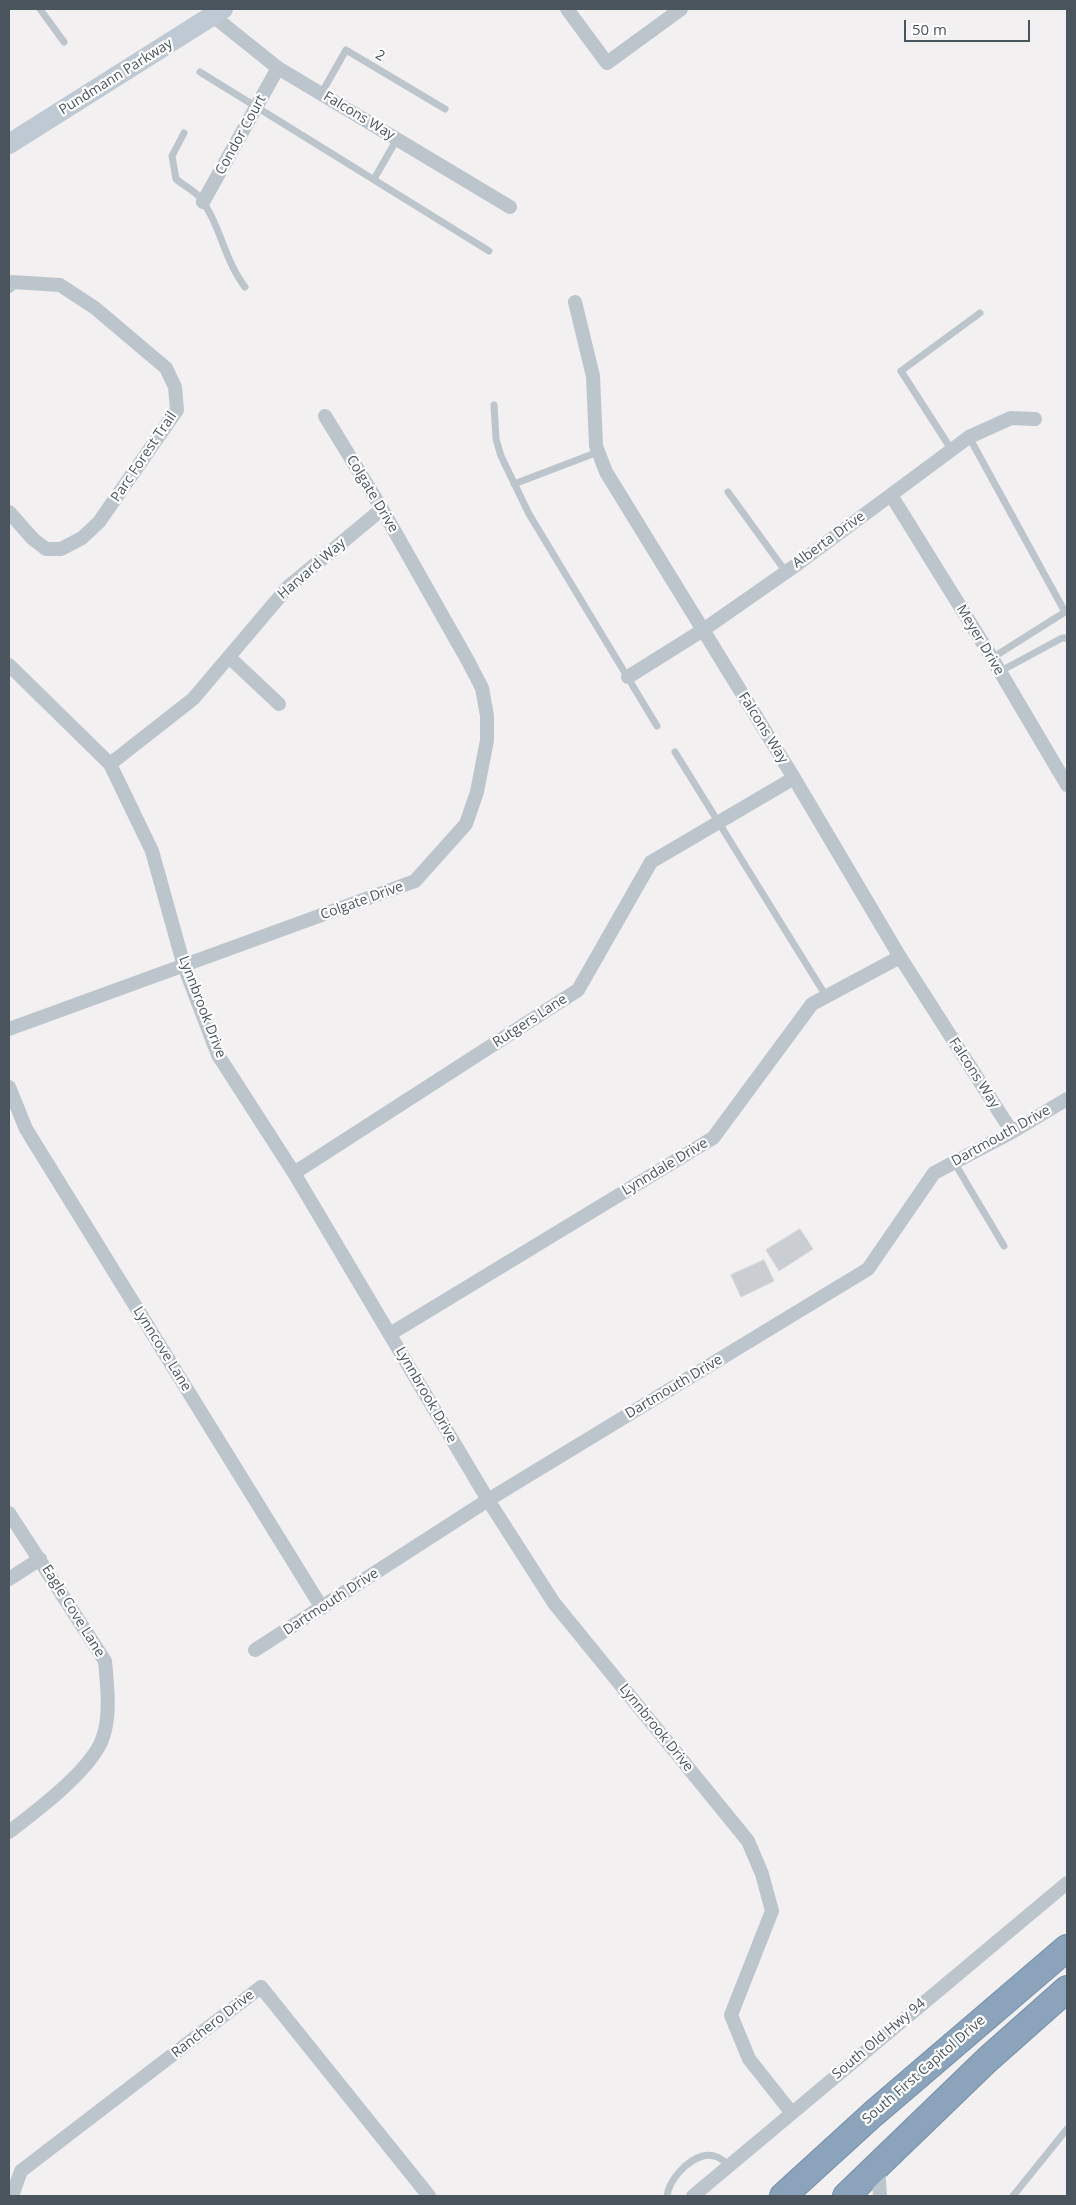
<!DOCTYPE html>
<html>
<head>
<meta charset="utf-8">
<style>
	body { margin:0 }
	#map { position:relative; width:1076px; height:2205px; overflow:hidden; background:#f2f0f0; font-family:"Open Sans",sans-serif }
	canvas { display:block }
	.frame { position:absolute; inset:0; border:10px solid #49545d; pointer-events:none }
	.scale { position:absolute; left:904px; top:20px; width:126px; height:22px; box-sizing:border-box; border:2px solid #49545d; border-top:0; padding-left:6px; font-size:15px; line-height:18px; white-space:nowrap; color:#49545d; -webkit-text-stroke:4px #fff; paint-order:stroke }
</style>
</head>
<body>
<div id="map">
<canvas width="1076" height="2205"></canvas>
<div class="frame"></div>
<div class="scale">50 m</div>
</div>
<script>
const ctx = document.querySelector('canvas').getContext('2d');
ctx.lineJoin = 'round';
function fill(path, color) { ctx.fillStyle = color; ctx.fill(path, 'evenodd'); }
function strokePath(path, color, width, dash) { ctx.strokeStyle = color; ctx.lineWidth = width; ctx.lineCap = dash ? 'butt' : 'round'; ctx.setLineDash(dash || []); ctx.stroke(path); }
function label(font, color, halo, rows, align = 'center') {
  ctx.font = font + ' "Open Sans",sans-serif'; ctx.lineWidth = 4.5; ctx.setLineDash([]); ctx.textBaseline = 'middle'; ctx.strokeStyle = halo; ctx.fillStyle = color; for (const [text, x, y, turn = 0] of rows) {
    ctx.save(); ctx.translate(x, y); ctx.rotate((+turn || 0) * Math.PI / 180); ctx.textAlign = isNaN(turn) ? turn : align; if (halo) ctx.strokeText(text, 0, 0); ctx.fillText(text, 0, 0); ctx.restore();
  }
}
const building = new Path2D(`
	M800,1229L813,1249L779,1271L766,1250Z
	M764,1260L774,1281L741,1297L731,1275Z`);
const lane = new Path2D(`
	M40,9L64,42
	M200,72L489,251
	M321,94L346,50L445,109
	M184,133L172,156L176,179C184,186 193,189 200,198C220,223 224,260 245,287
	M374,179L397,139
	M494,405L496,439L501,456L529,514L657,726
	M969,437L1065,612L992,658
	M951,449L901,371L980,313
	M514,484L598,452
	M728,492L786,572
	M999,672L1062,638H1067
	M675,752L826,996
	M954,1162L1004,1246
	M667,2196C669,2180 687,2160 703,2156C714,2153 722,2159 729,2165
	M1013,2196L1067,2129`);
const street = new Path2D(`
	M567,9L607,63L681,9
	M213,16L278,68L510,207
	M203,202L278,68
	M9,286L12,282L60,285L95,308L166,368L175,387L177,410L99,522L82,538L61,549H46L33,539L9,512
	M575,302L593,376L596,446L606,472L794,778L900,957L1012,1132
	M891,495L992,658L1067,785
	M229,657L279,704
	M9,665L110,764L152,851L184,966L218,1055L294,1173L488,1500L554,1603L748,1841L762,1874L772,1911L731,2015L749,2059L791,2112
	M628,677L703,630L799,563L969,437L1011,418L1035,419
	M110,764L193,699L288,587L382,509
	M9,1029L415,881L466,824L477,792L487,740V716L482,688L468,661L382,509L325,416
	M9,1087L26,1129L322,1608
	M294,1173L578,990L651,862L794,778
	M390,1334L713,1138L812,1004L900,957
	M9,1513L105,1661C107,1684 111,1714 103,1737C93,1769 35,1812 9,1832
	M9,1579L40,1559
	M255,1650L488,1500L868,1269L934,1173L1012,1132L1067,1099
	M878,2165L880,2196
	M12,2196L21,2171L261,1987L429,2196
	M693,2196L1067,1883`);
const secondary = new Path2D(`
	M9,144L223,9`);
const highway = new Path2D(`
	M783,2196L873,2114L1067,1948
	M846,2196L987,2060L1067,1989`);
const streetNames = [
	["2",380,56,31],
	["Pundmann Parkway",116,77,-32],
	["Falcons Way",359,116,31],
	["Condor Court",241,135,-61],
	["Parc Forest Trail",144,457,-56],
	["Colgate Drive",372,494,59],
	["Alberta Drive",829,540,-36],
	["Harvard Way",312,569,-41],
	["Meyer Drive",980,640,59],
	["Falcons Way",763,728,58],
	["Colgate Drive",362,901,-20],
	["Lynnbrook Drive",202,1007,69],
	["Rutgers Lane",530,1021,-33],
	["Falcons Way",974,1073,57],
	["Dartmouth Drive",1001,1136,-29],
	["Lynndale Drive",665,1167,-31],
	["Lynncove Lane",162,1349,58],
	["Dartmouth Drive",674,1387,-31],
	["Lynnbrook Drive",426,1395,60],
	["Dartmouth Drive",331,1602,-33],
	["Eagle Cove Lane",73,1611,58],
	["Lynnbrook Drive",656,1728,51],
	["Ranchero Drive",213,2024,-38],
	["South Old Hwy 94",879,2039,-40],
	["South First Capitol Drive",924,2070,-41]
];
fill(building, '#cacdd2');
strokePath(building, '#d4d6db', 1);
strokePath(highway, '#768fa8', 28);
strokePath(lane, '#bdc5cc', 7);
strokePath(street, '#bdc5cc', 14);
strokePath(secondary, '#bfc9d3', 20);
strokePath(highway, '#8ba4bc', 26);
label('14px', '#49545d', '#fff', streetNames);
</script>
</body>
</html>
